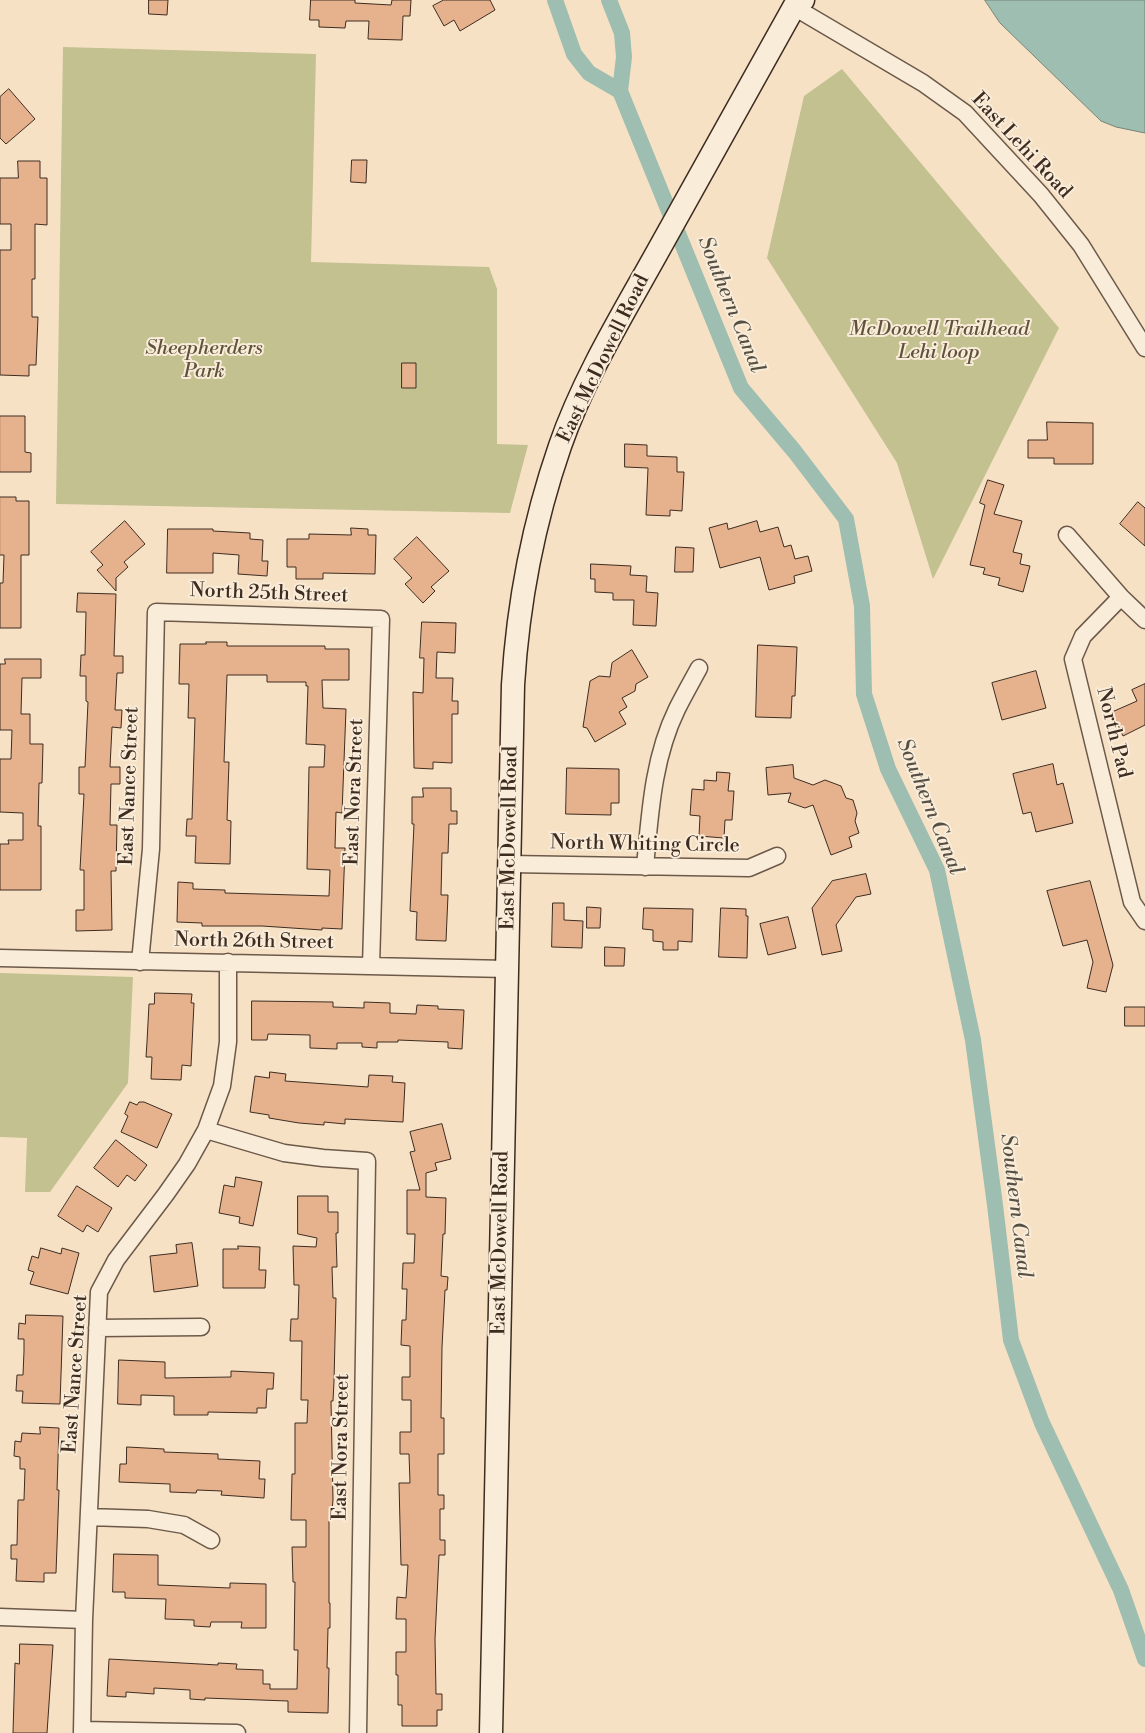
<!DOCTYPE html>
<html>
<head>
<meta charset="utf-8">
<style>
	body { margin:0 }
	canvas { display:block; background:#f6e1c5 }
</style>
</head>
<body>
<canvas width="1145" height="1733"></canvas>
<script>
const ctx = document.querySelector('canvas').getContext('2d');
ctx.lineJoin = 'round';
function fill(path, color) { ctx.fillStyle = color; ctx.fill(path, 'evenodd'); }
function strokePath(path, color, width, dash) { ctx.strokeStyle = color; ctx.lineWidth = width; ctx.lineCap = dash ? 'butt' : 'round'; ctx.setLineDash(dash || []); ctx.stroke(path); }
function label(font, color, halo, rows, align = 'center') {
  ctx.font = font + ' "Libre Bodoni",serif'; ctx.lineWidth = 4; ctx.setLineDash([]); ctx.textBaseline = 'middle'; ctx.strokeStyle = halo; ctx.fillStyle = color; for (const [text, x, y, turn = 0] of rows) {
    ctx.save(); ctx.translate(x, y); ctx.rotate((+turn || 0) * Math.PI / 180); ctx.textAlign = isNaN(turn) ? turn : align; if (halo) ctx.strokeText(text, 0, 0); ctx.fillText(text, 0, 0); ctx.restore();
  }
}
const green = new Path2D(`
	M63,47L316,54L311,262L489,267L497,289V444L528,445L510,513L56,504Z
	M842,69L1059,328L933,579L897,463L767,258L804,96Z
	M0,973L133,977L128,1083L50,1192H25L27,1138L0,1137Z`);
const water = new Path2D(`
	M985,0H1145V133L1116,127L1101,121L1000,23Z`);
const canal = new Path2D(`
	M555,0L574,54L589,73L620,91
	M609,0L622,33L624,57L620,91L741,388L795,452L846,519L862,606L864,694L888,769L937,870L973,1040L995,1205L1011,1340L1042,1423L1121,1590L1145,1659`);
const building = new Path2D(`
	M149,0H168L167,15L149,14Z
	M311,0H355V3L391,5L392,0H411L410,16H403L402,40L368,39L369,21H346L345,28L319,27V20H310Z
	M444,0H490L495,10L460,31L454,20L444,26L433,6Z
	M9,89L35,119L6,144L0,138V97Z
	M352,160H367L366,183L351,182Z
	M18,161H40V178H47V225L35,224V279H32V317H38L36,365H29V376L0,375V250H11V224H0V178H18Z
	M402,363H416V388H402Z
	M0,416H25V452L31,453V472H0Z
	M1047,422L1093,423V464H1054V458H1028V440H1047Z
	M625,444L647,445V456L677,457V472H684L682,511L670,510V516L646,515L648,468L625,467Z
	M988,480L1004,485L994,514L1022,521L1013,552L1022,554L1020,564L1030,566L1023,592L998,585L1000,578L983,574L985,568L970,565L985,505L980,503Z
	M0,497H16V501H29V555H21V628H0V583H3L4,555H0Z
	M1138,502L1145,508V546L1120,524Z
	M125,521L145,544L124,562L128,567L116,578V591L97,570L103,565L91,552Z
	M757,521L760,532L778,527L784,547L791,545L795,559L808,556L812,571L794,576L795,583L769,590L760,557L720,568L709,528L727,523L728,529Z
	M351,528L368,529V535H376L375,574L323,573V579H296V567H287V539H309V534L351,535Z
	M168,529H213V531L250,533V539L263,540L262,561H268L267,576L238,574L239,555L213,553V573H167Z
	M417,537L449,571L431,587L435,591L423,603L405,584L412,578L394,559Z
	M676,547L694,548L693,572H675Z
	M591,564L631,566L630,575L647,576L646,592L658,593L656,626L633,625L634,600H613V593L595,592V579H591Z
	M78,593L116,594L114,656H123V673H117L115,710H122L121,728L112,727L110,767H120V784H111L110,825H117L116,871H111L112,930L76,931V910H84V870H80L84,794H79V767H85L88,702L86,701V676H80L81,655H85L86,612H77Z
	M422,622L456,623L455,653L437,652L436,678H453L452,701H458V714H452V763L433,762V769L414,768L413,692L423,693L424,658H420Z
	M206,642H227V646H325V649H349V680H322L323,708L346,709L342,813L336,812L335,848H345L342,929L322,928V930L262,926H202V923L177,922L178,882L193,883V889L225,890V893L329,896L330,870L307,869L309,767H324L325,745L306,744L308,686H306V682H267V675H227L224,762H229L227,820L231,821L230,864L195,863L196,836H186L187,819H192L195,718H188L189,684H179L180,644H206Z
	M758,645L797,647L795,696H792L791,718L756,717Z
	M632,650L648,677L636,684L635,691L622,698L627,707L619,712L626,724L595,742L587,728L583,727L590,681L599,676L610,677L612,663Z
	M5,659H41V678H22L21,714H30V744H43L42,783H39L38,826H41V890H0V844H9L8,840H23V813L0,812V759H11L12,730H0V664H5Z
	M1036,671L1046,708L1002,720L992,683Z
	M1145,684V725L1123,736L1112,712L1137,701L1132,690Z
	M1053,764L1057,785L1063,783L1073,823L1036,832L1031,812L1023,814L1013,774Z
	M793,765L794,778L813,785L825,780L841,786L846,798L853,800L857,813L855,821L859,833L849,837L852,847L831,855L813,805L805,808L788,802L791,793L768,795L766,768Z
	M567,768L619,769V803H611V815L566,814Z
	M717,772L730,773L728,791H734L732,820H725L724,838L699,836L700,816L690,815L692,789L704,790V780L716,781Z
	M423,788H451V811H457V824H449L448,853H442L441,895H448L446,941L416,940L417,912L410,911L414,824H412V797H423Z
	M866,874L871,894L856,897L836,925L842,951L822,955L812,908L832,881Z
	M1090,881L1113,965L1106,992L1087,988L1093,962L1087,940L1063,946L1047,891Z
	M553,903H564V920L583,921L582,948L552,947Z
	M587,907L601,908L600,928H587Z
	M644,908L693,909L692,942L678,941V950H663V942L653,941V930L643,929Z
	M721,908L746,909V916H748L747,958L719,957Z
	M788,917L796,948L768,955L760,924Z
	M605,947L625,948L624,966H605Z
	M155,993L192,994L191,1003H194L191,1066L182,1065L181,1080L151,1079L152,1057H146L147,1042L149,1004H154Z
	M252,1001L333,1002V1007L364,1008V1002L390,1003V1013L416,1014L417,1005L438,1006V1009L464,1010L462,1049L448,1048V1042L398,1040V1042H377V1048L362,1047V1043H337V1049L310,1048V1035L268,1034L267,1040H252Z
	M1125,1007H1145V1026H1125Z
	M270,1072L286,1074L285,1081L368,1087L369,1075L393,1076L392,1082L405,1083L403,1122L345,1119V1124L324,1122V1125L299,1123L269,1118V1115L250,1112L255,1076L269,1078Z
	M130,1102L137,1105L139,1102H144L172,1114L157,1148L121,1132L128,1116L125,1114Z
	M442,1124L451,1159L435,1163L437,1170L426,1173V1197L446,1198L445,1234H443L441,1276L448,1277L447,1290H445L442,1347L441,1418H444V1454H438V1495H444V1509H440V1540H445V1555H439L435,1639L436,1694H442V1710H437V1726H402V1705H398V1675H396V1652H406V1619H396L397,1597L406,1598L408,1565H401L399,1483H410L409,1454H400V1432H411V1400H402V1377H410V1346L401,1345L402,1320H406L407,1289H402L403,1263H414L415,1234H407V1190H420L410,1152L415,1151L410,1132Z
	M116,1140L147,1165L135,1181L127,1175L118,1187L94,1168Z
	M236,1177L262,1182L253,1226L239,1223L240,1217L219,1213L224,1185L234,1187Z
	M77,1186L112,1208L98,1232L87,1225L83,1232L58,1216Z
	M298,1196H328V1212H338V1233H336L337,1267H332L333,1298H336L334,1381L333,1401H331L333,1500L331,1521H329V1603H330V1628H328L327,1668H329L328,1713L288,1712V1701L205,1698V1700L190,1699V1690L154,1688V1694L126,1692V1697L107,1696L109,1659L218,1665V1663L237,1664L236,1669L263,1670V1684H270V1689H297L298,1650H294L295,1582H293L292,1547H306V1520H291L292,1474H295V1423H307L308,1400H301L302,1341H290L291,1319H298L299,1285H294L293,1246L316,1247L317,1238L298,1234Z
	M192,1243L198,1286L154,1292L150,1256L177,1253L176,1245Z
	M238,1246L260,1247L259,1270H266L265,1288H223V1249H238Z
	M41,1248L61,1254L62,1248L79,1253L68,1294L30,1284L34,1272L28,1270L32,1256L38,1258Z
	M26,1315L63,1316L60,1404L22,1403L23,1391H16L17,1375H23L24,1351V1339H18L19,1323L25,1324Z
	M119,1360L165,1362V1378L231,1377V1371L274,1373L273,1389H267L266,1408H257V1413L208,1412V1415H174V1396L141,1395V1405L118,1404Z
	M40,1427L59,1428L57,1490H59L56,1573H44V1582L16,1581L17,1559H11V1545H17L18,1500H24L25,1469H20V1457L14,1456L15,1441L21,1442L22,1433L40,1434Z
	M127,1447L164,1449V1452L218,1454V1459L260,1461L259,1479H265L264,1498L221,1495L222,1491L197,1490L196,1493L170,1492V1484L119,1482L120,1464H126Z
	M114,1554L158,1555V1585L230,1588V1583L266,1584V1628H241L242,1622H211L210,1627L194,1626V1620L165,1619L166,1599L125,1598V1592H113Z
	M20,1644L53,1645L47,1733H13L15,1663L19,1664Z`);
const street = new Path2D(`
	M794,7L923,83L965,113L1041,195L1081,245L1145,348
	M1067,535L1121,597L1145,620
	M1121,597L1083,636L1073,659L1132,902L1145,921
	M510,864L749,868L777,856
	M645,867C650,813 653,758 677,709C684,695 692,681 699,668
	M0,958L507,969
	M140,962L151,849L156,612L381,619L371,966
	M206,1130L284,1153L323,1158L367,1161L358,1733
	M97,1328L201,1327
	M89,1517L148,1519L184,1525L211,1540
	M0,1617L84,1620
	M82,1730L237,1733
	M82,1733L84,1620L99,1292L116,1260L166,1194L187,1164L206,1130L222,1086L228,1042V962`);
const secondary = new Path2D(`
	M491,1733L513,685C518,603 533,524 560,446C584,377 623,314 658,251C703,169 749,88 794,7L803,0`);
const streetNames = [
	["East Lehi Road",1021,146,47],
	["East McDowell Road",604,359,-64],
	["North 25th Street",269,594,2],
	["North Pad",1113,733,76],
	["East Nance Street",130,786,-88],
	["East Nora Street",355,792,-88],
	["East McDowell Road",510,838,-89],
	["North Whiting Circle",645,845,1],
	["North 26th Street",254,942,1],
	["East McDowell Road",501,1243,-89],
	["East Nance Street",76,1374,-86],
	["East Nora Street",342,1447,-89]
];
const parkNames = [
	["McDowell Trailhead",939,330],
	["Lehi loop",939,353],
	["Sheepherders",204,349],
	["Park",204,372]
];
const waterNames = [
	["Southern Canal",730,305,68],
	["Southern Canal",929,807,68],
	["Southern Canal",1015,1206,83]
];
fill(green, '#c3c190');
fill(water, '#9dbeb0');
strokePath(water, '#778476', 1);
strokePath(canal, '#9dbeb0', 16);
fill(building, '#e6b28e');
strokePath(building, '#3e2c20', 1);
strokePath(street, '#6c5949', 19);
strokePath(secondary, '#3e2c20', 25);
strokePath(street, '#f9ecd9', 16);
strokePath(secondary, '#f9ecd9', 22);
label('20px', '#3e2c20', '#f9ecd9', streetNames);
label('italic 20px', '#5f513c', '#f9ecd9', parkNames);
label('italic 21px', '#565044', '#f9ecd9', waterNames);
</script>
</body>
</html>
